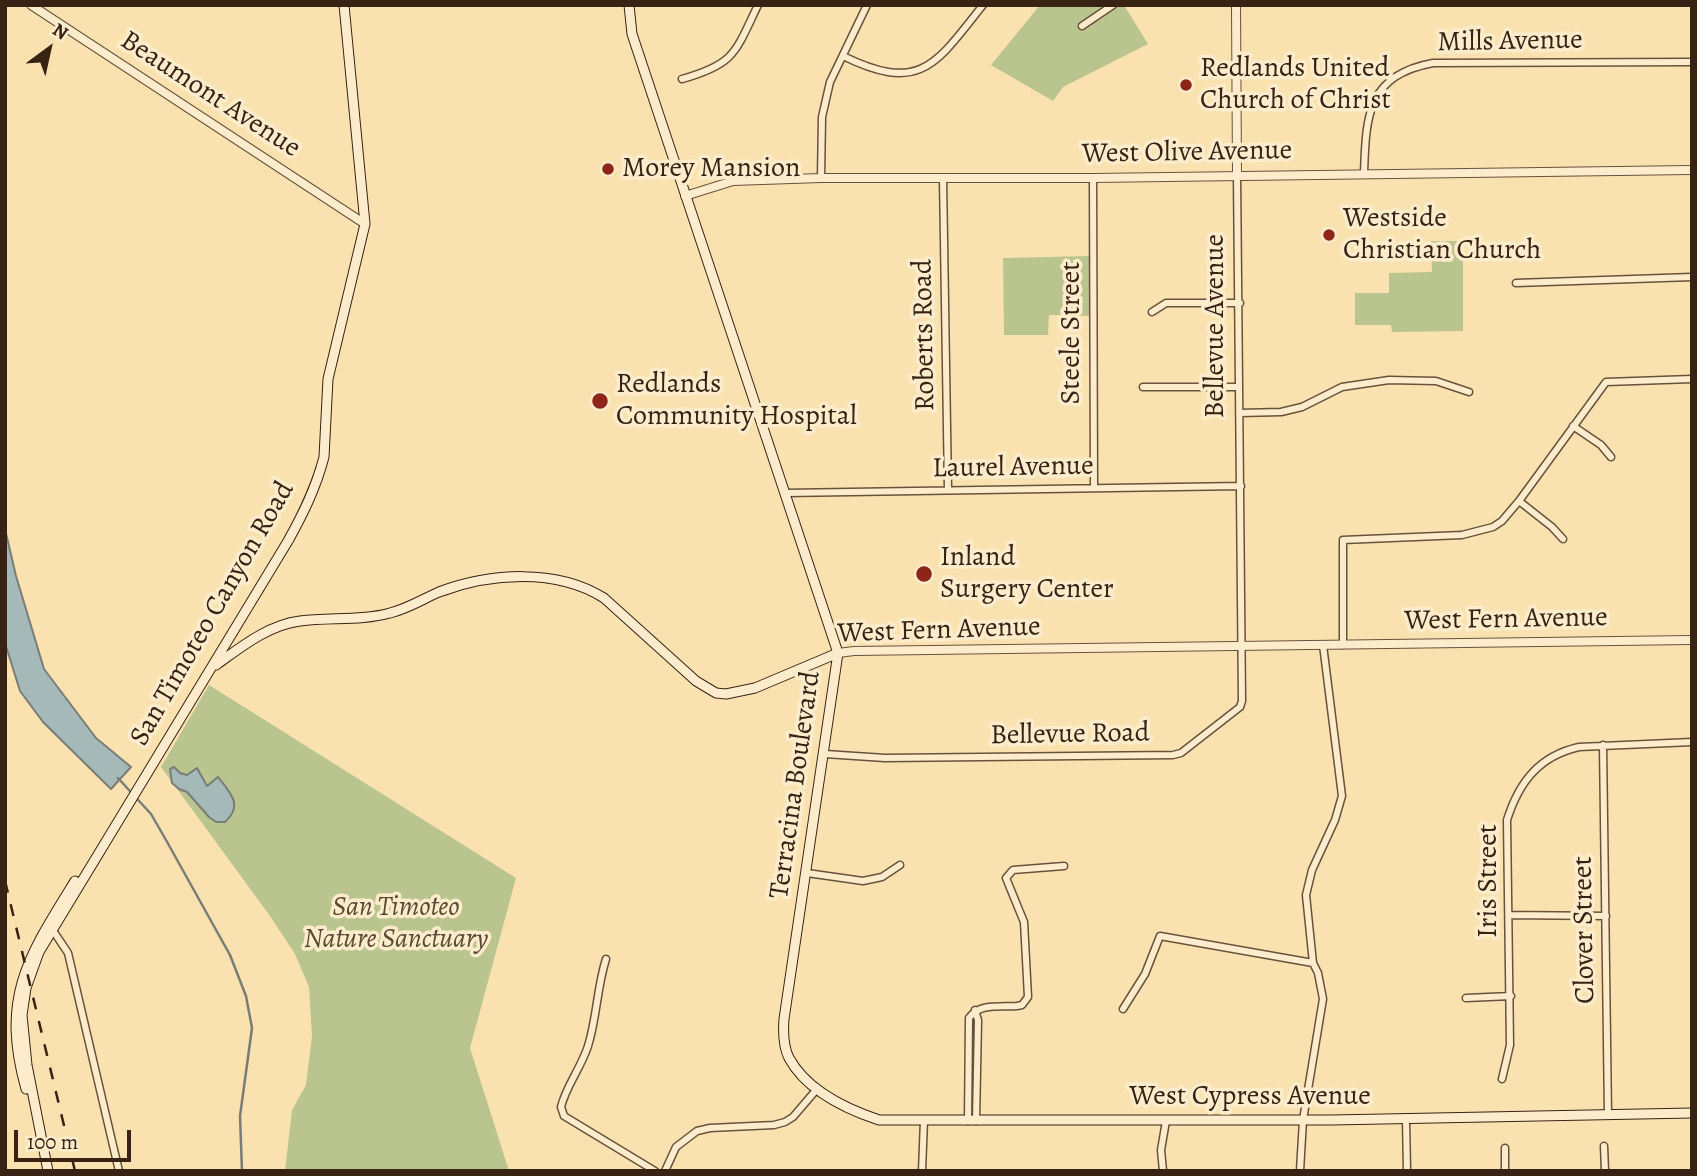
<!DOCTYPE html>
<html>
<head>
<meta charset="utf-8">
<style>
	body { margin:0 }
	#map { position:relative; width:1697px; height:1176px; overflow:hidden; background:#fae2b0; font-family:Alegreya,serif }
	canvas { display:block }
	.frame { position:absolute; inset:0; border:7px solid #382214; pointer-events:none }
	.north { position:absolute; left:14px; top:14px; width:70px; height:70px; -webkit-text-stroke:5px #fceccc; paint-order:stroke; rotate:33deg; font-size:19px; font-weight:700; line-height:28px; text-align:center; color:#382214 }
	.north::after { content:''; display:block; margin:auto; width:24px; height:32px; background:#382214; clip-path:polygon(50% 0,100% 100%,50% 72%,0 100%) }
	.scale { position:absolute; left:14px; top:1130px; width:117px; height:32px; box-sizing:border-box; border:4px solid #382214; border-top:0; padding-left:9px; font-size:21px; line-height:24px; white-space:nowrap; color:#382214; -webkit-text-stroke:5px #fceccc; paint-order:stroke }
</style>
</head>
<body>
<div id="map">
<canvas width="1697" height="1176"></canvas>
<div class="frame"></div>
<div class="north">N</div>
<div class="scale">100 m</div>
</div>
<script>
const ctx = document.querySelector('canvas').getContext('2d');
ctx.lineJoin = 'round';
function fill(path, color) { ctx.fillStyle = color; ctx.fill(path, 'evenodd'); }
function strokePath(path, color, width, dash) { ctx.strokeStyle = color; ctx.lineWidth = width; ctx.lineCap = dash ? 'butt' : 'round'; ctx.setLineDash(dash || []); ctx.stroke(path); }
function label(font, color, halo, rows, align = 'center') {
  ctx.font = font + ' Alegreya,serif'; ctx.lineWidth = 7; ctx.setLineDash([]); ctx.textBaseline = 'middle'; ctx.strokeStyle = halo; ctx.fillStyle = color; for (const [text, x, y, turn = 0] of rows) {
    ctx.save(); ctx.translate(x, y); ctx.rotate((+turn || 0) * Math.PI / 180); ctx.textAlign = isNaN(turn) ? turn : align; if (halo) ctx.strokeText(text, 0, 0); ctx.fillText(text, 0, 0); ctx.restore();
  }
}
const green = new Path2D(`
	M1040,5H1124L1148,44L1063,87L1053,101L991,65Z
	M1431,241H1463V331L1392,332L1391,325H1355V293H1389V273L1432,272Z
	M1090,256L1089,316L1049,315L1048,335H1004L1003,258Z
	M209,685L516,878L470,1048L509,1171H285L292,1110L306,1085L312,1036L309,987L295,954L270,916L161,767Z`);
const water = new Path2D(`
	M5,529L16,576L44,669L96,738L131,767L111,789L43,722L20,691L5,643Z
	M174,767L180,773L187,775L197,768L207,786L218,777C230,793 244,805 225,822H216L209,817L187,792L179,789L172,783L170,769Z`);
const stream = new Path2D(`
	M118,778L151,814L166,840L230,955L246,996L252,1028L240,1116L242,1171`);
const minor = new Path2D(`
	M1082,26L1113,5
	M843,56C921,94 936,64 983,5
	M682,79C735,64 735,53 758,5
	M1364,173C1366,116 1367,75 1433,63L1692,62
	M821,178L822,117L830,82L867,5
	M943,178L948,490
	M1093,178L1094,488
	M1516,283L1692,277
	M1152,312L1166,303H1240
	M1143,387H1238
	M1239,413L1281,412L1302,407L1342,387L1389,380L1436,381L1469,392
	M1573,426L1601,445L1611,457
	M785,493L1241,486
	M1519,501L1552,527L1563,539
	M1343,645V540L1462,535L1493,527L1502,521L1519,501L1606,382L1692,379
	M1603,745L1608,1115
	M825,754L885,758L1173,755L1181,753L1240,707L1242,701L1237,175
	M807,873L863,881L882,877L900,865
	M1509,915L1606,916
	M52,929L68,953L119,1171
	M606,959C597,987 597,1017 588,1046C581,1068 566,1086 561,1107L564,1116L655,1171
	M1466,998L1511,996
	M1123,1009L1145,974L1160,936L1313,963
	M975,1010L978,1020L976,1121
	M1502,1079L1510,1045L1507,820C1519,782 1539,756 1579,747L1692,742
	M1406,1119L1407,1171
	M968,1121L969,1018C979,1003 1000,1007 1017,1006L1022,1005L1028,997L1024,922L1006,878L1013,870L1064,866
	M1604,1146L1605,1171
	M1505,1148V1171
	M665,1171L676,1147L697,1131L710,1128L774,1125L785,1122L793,1117L817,1089
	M922,1171L924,1120
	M1163,1171L1161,1150L1166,1121
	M1300,1171L1303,1120L1323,999L1318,973L1313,963L1306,895L1312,870L1335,820L1342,796L1323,645`);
const tertiary = new Path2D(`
	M31,5L365,224
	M1236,5L1237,175
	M685,196L733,181L821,178H1093L1692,170
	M838,653L854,651L1692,640`);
const secondary = new Path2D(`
	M629,5L632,34L838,653L784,1019C783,1032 783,1046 789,1058C807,1091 846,1109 879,1120H1332L1692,1113
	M216,665C241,647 268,625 300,621C330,617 361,621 390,613C407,609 423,599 439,592C490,573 556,568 604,598L696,681L716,693L726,694L755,688L838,653
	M26,1089C0,997 28,957 75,881
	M48,1171L27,1065L22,1015L26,988L39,952L288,541C303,514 316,488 324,457L328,379L365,224L344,5`);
const rail = new Path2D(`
	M5,881L75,1171`);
const markers = [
	[1186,85,7,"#8f2418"],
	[608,169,7,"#8f2418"],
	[1329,235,7,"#8f2418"],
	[600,401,9,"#8f2418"],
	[924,574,9,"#8f2418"]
];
const streetNames = [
	["Mills Avenue",1510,42,-1],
	["Beaumont Avenue",210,95,33],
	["West Olive Avenue",1187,153,-1],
	["Bellevue Avenue",1216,326,-90],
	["Steele Street",1072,333,-90],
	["Roberts Road",925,335,-91],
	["Laurel Avenue",1013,468,-1],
	["San Timoteo Canyon Road",213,614,-60],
	["West Fern Avenue",1506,620,-1],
	["West Fern Avenue",939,631,-2],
	["Bellevue Road",1070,735,-1],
	["Terracina Boulevard",796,785,-82],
	["Iris Street",1489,881,-90],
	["Clover Street",1585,930,-91],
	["West Cypress Avenue",1250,1097]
];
const poiNames = [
	["Redlands United",1200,69],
	["Church of Christ",1200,101],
	["Morey Mansion",622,169],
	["Westside",1343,219],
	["Christian Church",1343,251],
	["Redlands",616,385],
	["Community Hospital",616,417],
	["Inland",940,558],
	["Surgery Center",940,590]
];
const parkNames = [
	["San Timoteo",396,908],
	["Nature Sanctuary",396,940]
];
fill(green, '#bac48e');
fill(water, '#a5bab8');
strokePath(water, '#797d76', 2);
strokePath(stream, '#797d76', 2.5);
strokePath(minor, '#68523b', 9);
strokePath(tertiary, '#68523b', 10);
strokePath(secondary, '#382214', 11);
strokePath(minor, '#fceccc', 6);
strokePath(tertiary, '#fceccc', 8);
strokePath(secondary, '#fceccc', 9);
strokePath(rail, '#382214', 2.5, [12, 12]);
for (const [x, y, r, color] of markers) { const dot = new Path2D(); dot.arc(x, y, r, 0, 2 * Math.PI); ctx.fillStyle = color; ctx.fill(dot); strokePath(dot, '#fceccc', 2.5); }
label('28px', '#382214', '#fceccc', streetNames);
label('28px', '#382214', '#fceccc', poiNames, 'left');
label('italic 28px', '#584a32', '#fceccc', parkNames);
</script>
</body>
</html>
